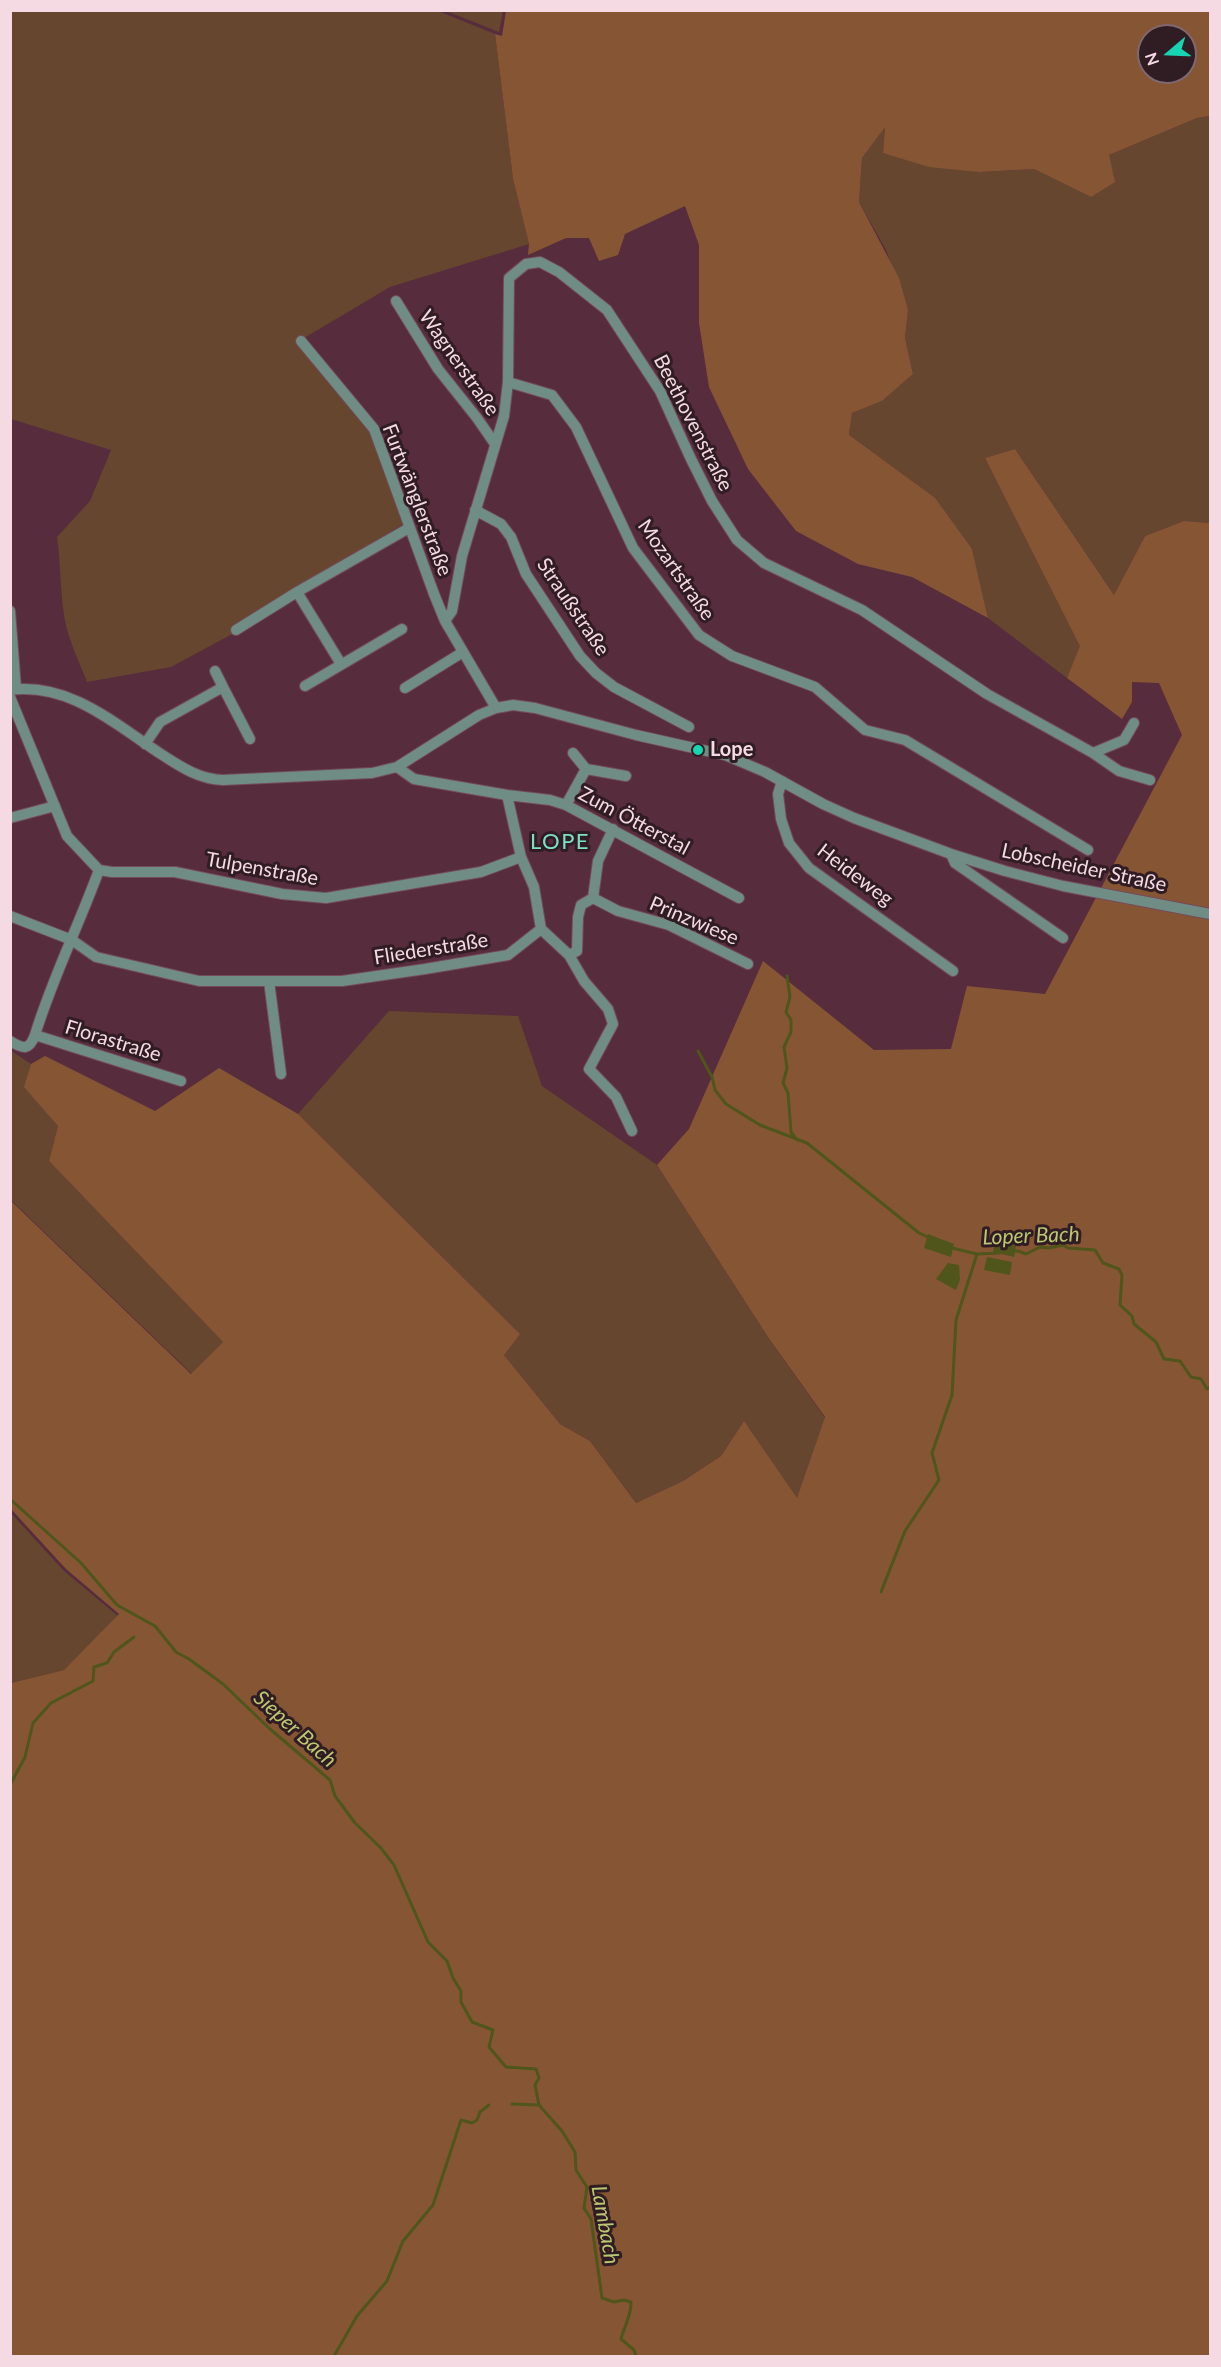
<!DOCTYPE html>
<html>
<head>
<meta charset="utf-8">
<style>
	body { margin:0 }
	#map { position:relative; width:1221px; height:2367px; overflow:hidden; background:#572c3d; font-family:Lato,sans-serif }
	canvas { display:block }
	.frame { position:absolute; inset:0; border:12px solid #f6dae3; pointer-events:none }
	.north { position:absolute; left:1137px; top:24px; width:60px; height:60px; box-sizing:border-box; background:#301c23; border:2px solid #7f6870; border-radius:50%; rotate:251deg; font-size:16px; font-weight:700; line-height:24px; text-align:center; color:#f6dae3 }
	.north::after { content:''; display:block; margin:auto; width:21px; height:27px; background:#17d5b2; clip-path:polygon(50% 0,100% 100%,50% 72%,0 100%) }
</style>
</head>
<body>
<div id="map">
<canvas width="1221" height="2367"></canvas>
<div class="frame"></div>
<div class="north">N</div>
</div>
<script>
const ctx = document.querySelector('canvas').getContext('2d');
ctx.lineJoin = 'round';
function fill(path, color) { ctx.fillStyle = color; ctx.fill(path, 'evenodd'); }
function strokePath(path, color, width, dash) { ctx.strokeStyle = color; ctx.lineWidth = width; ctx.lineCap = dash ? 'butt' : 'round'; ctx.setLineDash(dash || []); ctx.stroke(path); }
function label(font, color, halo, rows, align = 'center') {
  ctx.font = font + ' Lato,sans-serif'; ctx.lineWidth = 6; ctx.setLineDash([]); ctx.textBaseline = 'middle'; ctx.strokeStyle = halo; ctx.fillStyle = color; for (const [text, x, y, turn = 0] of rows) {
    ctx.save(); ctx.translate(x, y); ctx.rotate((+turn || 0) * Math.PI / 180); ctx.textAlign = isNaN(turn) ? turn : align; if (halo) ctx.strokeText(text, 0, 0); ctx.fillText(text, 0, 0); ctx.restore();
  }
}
const green = new Path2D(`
	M10,11H438L495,34L513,179L529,244L390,287L299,341L371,429L403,524L296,589L236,632L171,667L87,682C80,663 69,642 65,621C60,593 61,565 57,537L90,501L111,450L11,419Z
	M446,11H503L499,32Z
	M1210,116V523L1184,521L1145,536L1114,595L1015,449L985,458L1081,646L1067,678L988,618L972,549L849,435L852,413L882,401L913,374L905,338L908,310L886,250L859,202L862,158L885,126L883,153L979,172L1034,169L1091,197L1109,155L1197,118Z
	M389,1011L518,1016L542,1086L657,1165L768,1337L825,1418L797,1499L744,1421L721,1456L683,1481L636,1503L590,1441L560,1424L504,1355L519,1333L298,1114Z
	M10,1050L31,1064L25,1087L58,1126L49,1161L223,1342L192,1374L11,1200Z
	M10,1512L64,1571L118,1616L64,1670L11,1683Z`);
const forest = new Path2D(`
	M506,11H1210V116L1197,118L1109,155L1115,182L1091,197L1034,169L979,172L929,167L883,153L885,127L862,158L859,202L899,278L908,310L905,338L913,374L882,401L852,413L849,435L935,498L972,549L988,618L912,577L858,564L796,531L748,469L709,387L699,323V245L685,206L625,234L618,255L599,261L589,238H566L528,255L529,244L513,179L495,34L502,36ZM1149,36H1185V72H1149Z
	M1015,449L1114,595L1145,536L1184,521L1210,523V2356H11V1683L64,1670L119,1614L66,1569L11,1509L10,1200L191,1374L223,1342L49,1161L58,1126L24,1087L31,1064L45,1056L155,1111L219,1068L298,1114L520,1334L504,1355L560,1424L590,1441L636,1503L683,1481L721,1456L744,1421L797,1498L825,1417L768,1337L657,1165L689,1129L763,961L874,1050L951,1049L967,986L1045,994L1182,735L1159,683L1132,682V702L1122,719L1067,678L1080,646L985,458Z`);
const water = new Path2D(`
	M928,1234L954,1244L951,1257L924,1248Z
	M995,1241L1016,1246L1014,1257L993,1252Z
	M987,1257L1012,1262L1010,1275L984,1270Z
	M948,1263L959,1265L960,1280L956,1290L936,1279Z`);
const stream = new Path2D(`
	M787,976L790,997L786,1012L791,1020V1032L784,1047L787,1068L783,1083L788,1093L791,1132L797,1140
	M698,1051L712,1077L715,1090L726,1104L760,1125L807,1143L919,1233L930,1238
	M952,1248L977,1254L999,1253
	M1011,1251H1018L1026,1254L1040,1247L1049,1248L1063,1245L1068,1248L1095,1250L1103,1263L1119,1269L1122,1275L1120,1305L1132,1316L1134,1324L1156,1342L1164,1359L1180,1361L1191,1377L1201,1379L1207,1389L1210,1387
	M10,1499L81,1563L117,1605L155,1626L176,1652L189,1659L223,1684L270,1729L330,1780L335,1796L355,1823L380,1847L394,1865L428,1942L447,1961L453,1978L461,1991V2002L472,2022L493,2030L489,2047L506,2067L536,2069L539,2078L535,2085L539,2105
	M881,1592L905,1531L939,1480L932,1453L952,1395L956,1320L977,1254
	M10,1785L25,1757L33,1723L51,1703L93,1681L94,1667L107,1663L114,1652L134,1637
	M512,2104L539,2105L562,2131L575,2152L576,2170L587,2187L584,2208L591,2219L602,2298L614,2302L624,2300L631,2302C632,2314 624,2327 621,2339L634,2350L636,2356
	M334,2356L357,2316L387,2281L403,2241L433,2205L461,2120L472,2123L477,2120L480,2112L489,2105`);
const minor = new Path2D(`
	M396,301L438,369L477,418L495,444
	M301,341L374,429L434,594L445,621
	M508,382L552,395L576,427L633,548L699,635L732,656L815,687L865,730L905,740L1088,850
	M475,510L501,524L511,537L526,574L580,656L596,673L614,687L689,727
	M297,592L341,664
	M10,611L16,689
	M236,630L297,592L409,528
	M305,686L402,629
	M223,687L250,739
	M405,688L463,652
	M10,690C71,682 117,726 164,756C184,769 200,779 223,780L372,773L397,767L479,715L496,708L513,705L535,708L636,735L725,755L765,772L823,804L854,818L951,854L1005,871L1063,886L1210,914
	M10,697L67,836L99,870
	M496,708L445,621L452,611L462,556L504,416L508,382L509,278L526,264L540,262L559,272L607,310L660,391L690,457L712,501L737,540L764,563L862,610L987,694L1093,753L1119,771L1150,780
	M145,744L160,722L223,687L215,671
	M1093,753L1124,740L1134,723
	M586,769L626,776
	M782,781L778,794L781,819L789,843L809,868L953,971
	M507,795L550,800L566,805L739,898
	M566,805L586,769L573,753
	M10,818L55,806
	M951,854L955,863L1063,938
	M99,870L112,872H175L282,894L326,898L481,872L521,857
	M99,870C79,925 52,979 35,1035L181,1081
	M593,898L618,911L669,925L748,964
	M10,916L72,940L96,957L199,981H342L425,969L508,955L541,929L534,887L521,857L507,795L414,779L397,767
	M541,929L569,955L584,981L608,1009L613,1024L589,1069L616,1097L632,1131
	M569,955L577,951L578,917L581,905L593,898L598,861L613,829
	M269,981L281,1074
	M10,1041C23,1049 29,1051 35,1035`);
const markers = [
	[698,750,6,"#17d5b2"]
];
const streetNames = [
	["Wagnerstraße",459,363,55],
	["Beethovenstraße",693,423,63],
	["Furtwänglerstraße",417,500,69],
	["Mozartstraße",676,570,55],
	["Straußstraße",573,607,56],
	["Zum Ötterstal",634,821,28],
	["Lobscheider Straße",1084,868,12],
	["Tulpenstraße",262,869,10],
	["Heideweg",855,875,37],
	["Prinzwiese",694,921,23],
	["Fliederstraße",431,949,-9],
	["Florastraße",113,1041,17]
];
const poiNames = [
	["Lope",710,750]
];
const waterNames = [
	["Loper Bach",1031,1236,-2],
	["Sieper Bach",295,1729,42],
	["Lambach",605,2225,80]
];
const quarterNames = [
	["LOPE",560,842]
];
fill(green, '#66462f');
fill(forest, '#865634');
fill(water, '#4f551b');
strokePath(stream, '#4f551b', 3);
strokePath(minor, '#744b5b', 12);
strokePath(minor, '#6f8d84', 10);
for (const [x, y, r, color] of markers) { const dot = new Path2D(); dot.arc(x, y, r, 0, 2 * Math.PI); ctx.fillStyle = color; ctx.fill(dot); strokePath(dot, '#301c23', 2); }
label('20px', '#f6dae3', '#301c23', streetNames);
label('bold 20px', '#f6dae3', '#301c23', poiNames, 'left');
label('italic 21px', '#bbc771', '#301c23', waterNames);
ctx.letterSpacing = '1.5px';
label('22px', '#7edfc6', '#301c23', quarterNames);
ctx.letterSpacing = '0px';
</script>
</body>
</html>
